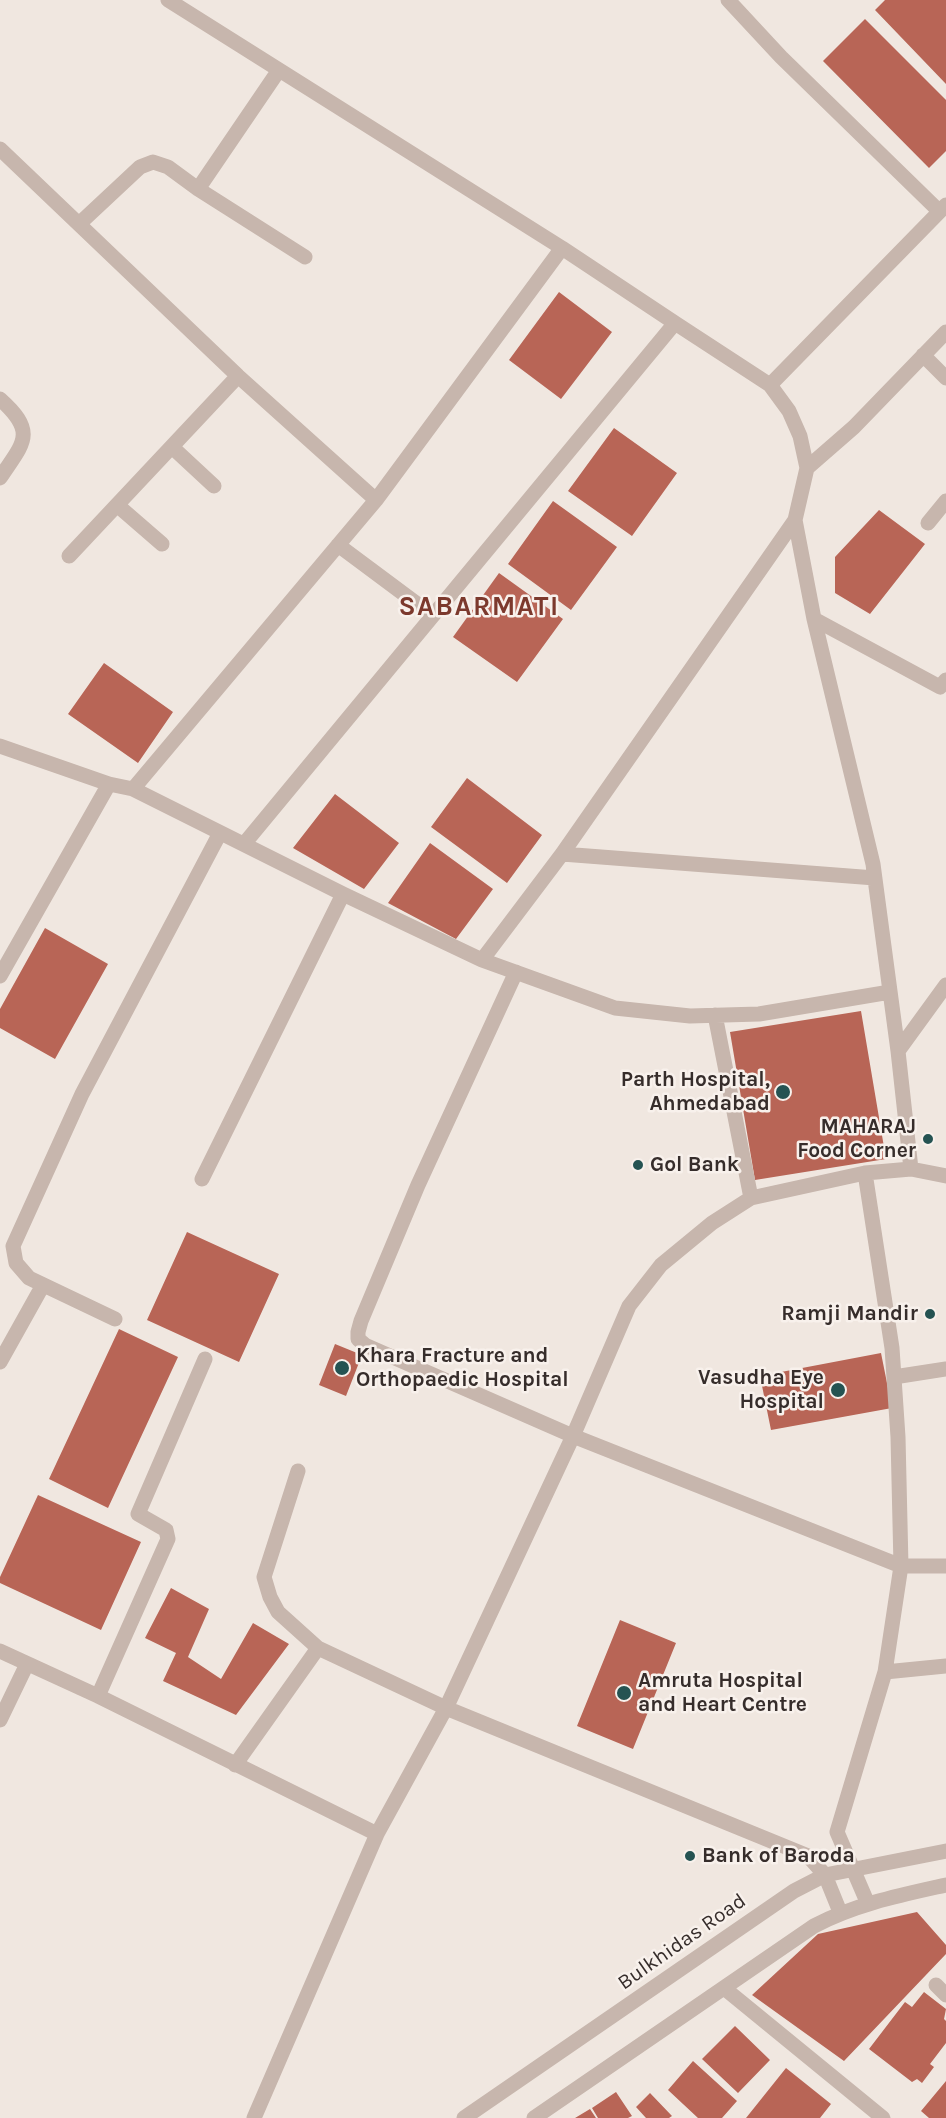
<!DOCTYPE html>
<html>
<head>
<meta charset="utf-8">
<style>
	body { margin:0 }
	canvas { display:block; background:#f0e7e0 }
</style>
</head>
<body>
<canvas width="946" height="2118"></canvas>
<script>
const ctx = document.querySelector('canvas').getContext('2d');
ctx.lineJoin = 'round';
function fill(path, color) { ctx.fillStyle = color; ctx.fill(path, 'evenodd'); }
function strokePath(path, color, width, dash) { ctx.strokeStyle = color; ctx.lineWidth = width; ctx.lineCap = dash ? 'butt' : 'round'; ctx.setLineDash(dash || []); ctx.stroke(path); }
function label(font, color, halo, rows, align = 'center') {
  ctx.font = font + ' Karla,sans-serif'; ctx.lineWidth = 5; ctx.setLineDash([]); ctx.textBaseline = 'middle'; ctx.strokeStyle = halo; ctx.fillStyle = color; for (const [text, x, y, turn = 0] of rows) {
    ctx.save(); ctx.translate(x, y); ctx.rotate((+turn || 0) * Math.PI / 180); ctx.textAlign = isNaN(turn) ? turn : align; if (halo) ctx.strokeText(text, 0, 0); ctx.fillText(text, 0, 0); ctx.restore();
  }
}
const building = new Path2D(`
	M885,0H946V84L875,10Z
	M865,19L946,100V151L929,168L823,61Z
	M559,292L612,332L561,399L509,360Z
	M614,428L677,473L632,536L568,491Z
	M553,501L617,547L571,610L508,564Z
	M879,510L925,544L870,614L835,593V557Z
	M499,573L563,619L517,682L453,637Z
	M104,663L173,712L138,763L68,714Z
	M467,778L542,835L507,883L431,827Z
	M335,794L399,843L364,889L293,848Z
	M430,843L493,889L456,939L388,903Z
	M45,928L108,964L55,1059L0,1028V1009Z
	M861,1011L886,1159L755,1180L730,1032Z
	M187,1232L279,1274L239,1362L147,1320Z
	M119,1329L178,1357L108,1508L49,1479Z
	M335,1344L362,1355L346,1396L319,1385Z
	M881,1353L892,1408L771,1430L760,1376Z
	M38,1495L141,1542L101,1630L0,1583V1577Z
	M171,1588L209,1609L188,1657L221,1679L253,1623L289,1644L236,1715L163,1681L176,1653L145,1638Z
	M620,1620L676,1643L633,1749L577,1726Z
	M917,1912L946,1945V1954L844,2061L752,1995L818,1934Z
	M924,1992L946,2009L944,2019L946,2021V2043L930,2064L934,2067L922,2083L917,2079L912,2082L869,2049L905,2002L912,2007Z
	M735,2026L770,2060L738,2093L702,2059Z
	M693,2061L737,2101L722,2118H698L668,2090Z
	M786,2068L831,2104L820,2118H746Z
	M946,2081V2118H929L921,2111Z
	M616,2092L632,2116L628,2118H598L592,2108Z
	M650,2093L672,2116L669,2118H646L636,2107Z
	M590,2109L596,2118H575Z`);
const minor = new Path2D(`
	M168,0L562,248L675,323
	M728,0L781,57L939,211
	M0,149L238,376L376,500
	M198,189L279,70
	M79,224L140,167L153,162L168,167L198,189L305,257
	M923,355L946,378
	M0,399C38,433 23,443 0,478
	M172,447L214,486
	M807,468L854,427L946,332
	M117,505L162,544
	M795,520L562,854L482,960L615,1008L690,1016L759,1014L890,992
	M928,523L946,501
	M338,545L432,615
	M69,556L238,376
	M814,619L940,687L946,680
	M0,746L109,784L133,789L343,894L482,960
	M133,789L376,500L562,248
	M244,844L675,323L770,385
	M562,854L875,878
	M516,972L418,1185L361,1321L358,1332V1339L365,1345L573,1436L629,1306L661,1265L712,1223L751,1198L865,1173
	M0,976L109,784
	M715,1015L751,1198
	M898,1051L946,985
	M911,1169L898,1051L873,864L814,619L795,520L807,468L800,436L789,411L770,385L946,205
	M202,1179L343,894
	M115,1319L29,1278L16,1263L13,1246L82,1094L220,833
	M0,1362L43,1285
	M894,1377L946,1369
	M298,1471L264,1577L270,1597L278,1612L318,1648L446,1708L573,1436L901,1566H946
	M0,1651L98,1696L377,1834L254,2118
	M885,1672L901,1566L898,1437L892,1348L865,1173L911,1169L946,1176
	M98,1696L168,1539L166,1530L138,1514L205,1359
	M0,1720L27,1664
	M235,1765L318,1648
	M377,1834L446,1708L808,1856L825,1875L840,1912
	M868,1904L837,1832L885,1672L946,1666
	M936,1985L946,1995
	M724,1988L883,2118
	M464,2118L794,1891L825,1875L946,1851
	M534,2118L814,1926C856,1904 901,1895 946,1885`);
const markers = [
	[783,1092,8,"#255352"],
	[928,1139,6,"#255352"],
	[638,1165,6,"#255352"],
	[930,1314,6,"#255352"],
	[342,1368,8,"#255352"],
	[838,1390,8,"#255352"],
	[624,1693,8,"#255352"],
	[690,1856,6,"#255352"]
];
const poiNames = [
	["Parth Hospital,",770,1080],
	["Ahmedabad",770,1104],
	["MAHARAJ",916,1127],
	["Food Corner",916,1151],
	["Gol Bank",650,1165,"left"],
	["Ramji Mandir",918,1314],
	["Khara Fracture and",356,1356,"left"],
	["Orthopaedic Hospital",356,1380,"left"],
	["Vasudha Eye",824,1378],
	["Hospital",824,1402],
	["Amruta Hospital",638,1681,"left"],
	["and Heart Centre",638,1705,"left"],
	["Bank of Baroda",702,1856,"left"]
];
const streetNames = [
	["Bulkhidas Road",682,1942,-35]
];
const districtNames = [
	["SABARMATI",479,607]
];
fill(building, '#b86556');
strokePath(minor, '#c7b6ad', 15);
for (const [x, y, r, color] of markers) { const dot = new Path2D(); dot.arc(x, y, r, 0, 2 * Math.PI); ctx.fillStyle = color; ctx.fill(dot); strokePath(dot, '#f8f1ec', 2); }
label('bold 21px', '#362d2b', '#f8f1ec', poiNames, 'right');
label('21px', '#362d2b', '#f8f1ec', streetNames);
ctx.letterSpacing = '1.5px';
label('bold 27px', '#7c392d', '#f8f1ec', districtNames);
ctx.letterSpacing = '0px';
</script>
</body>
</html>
